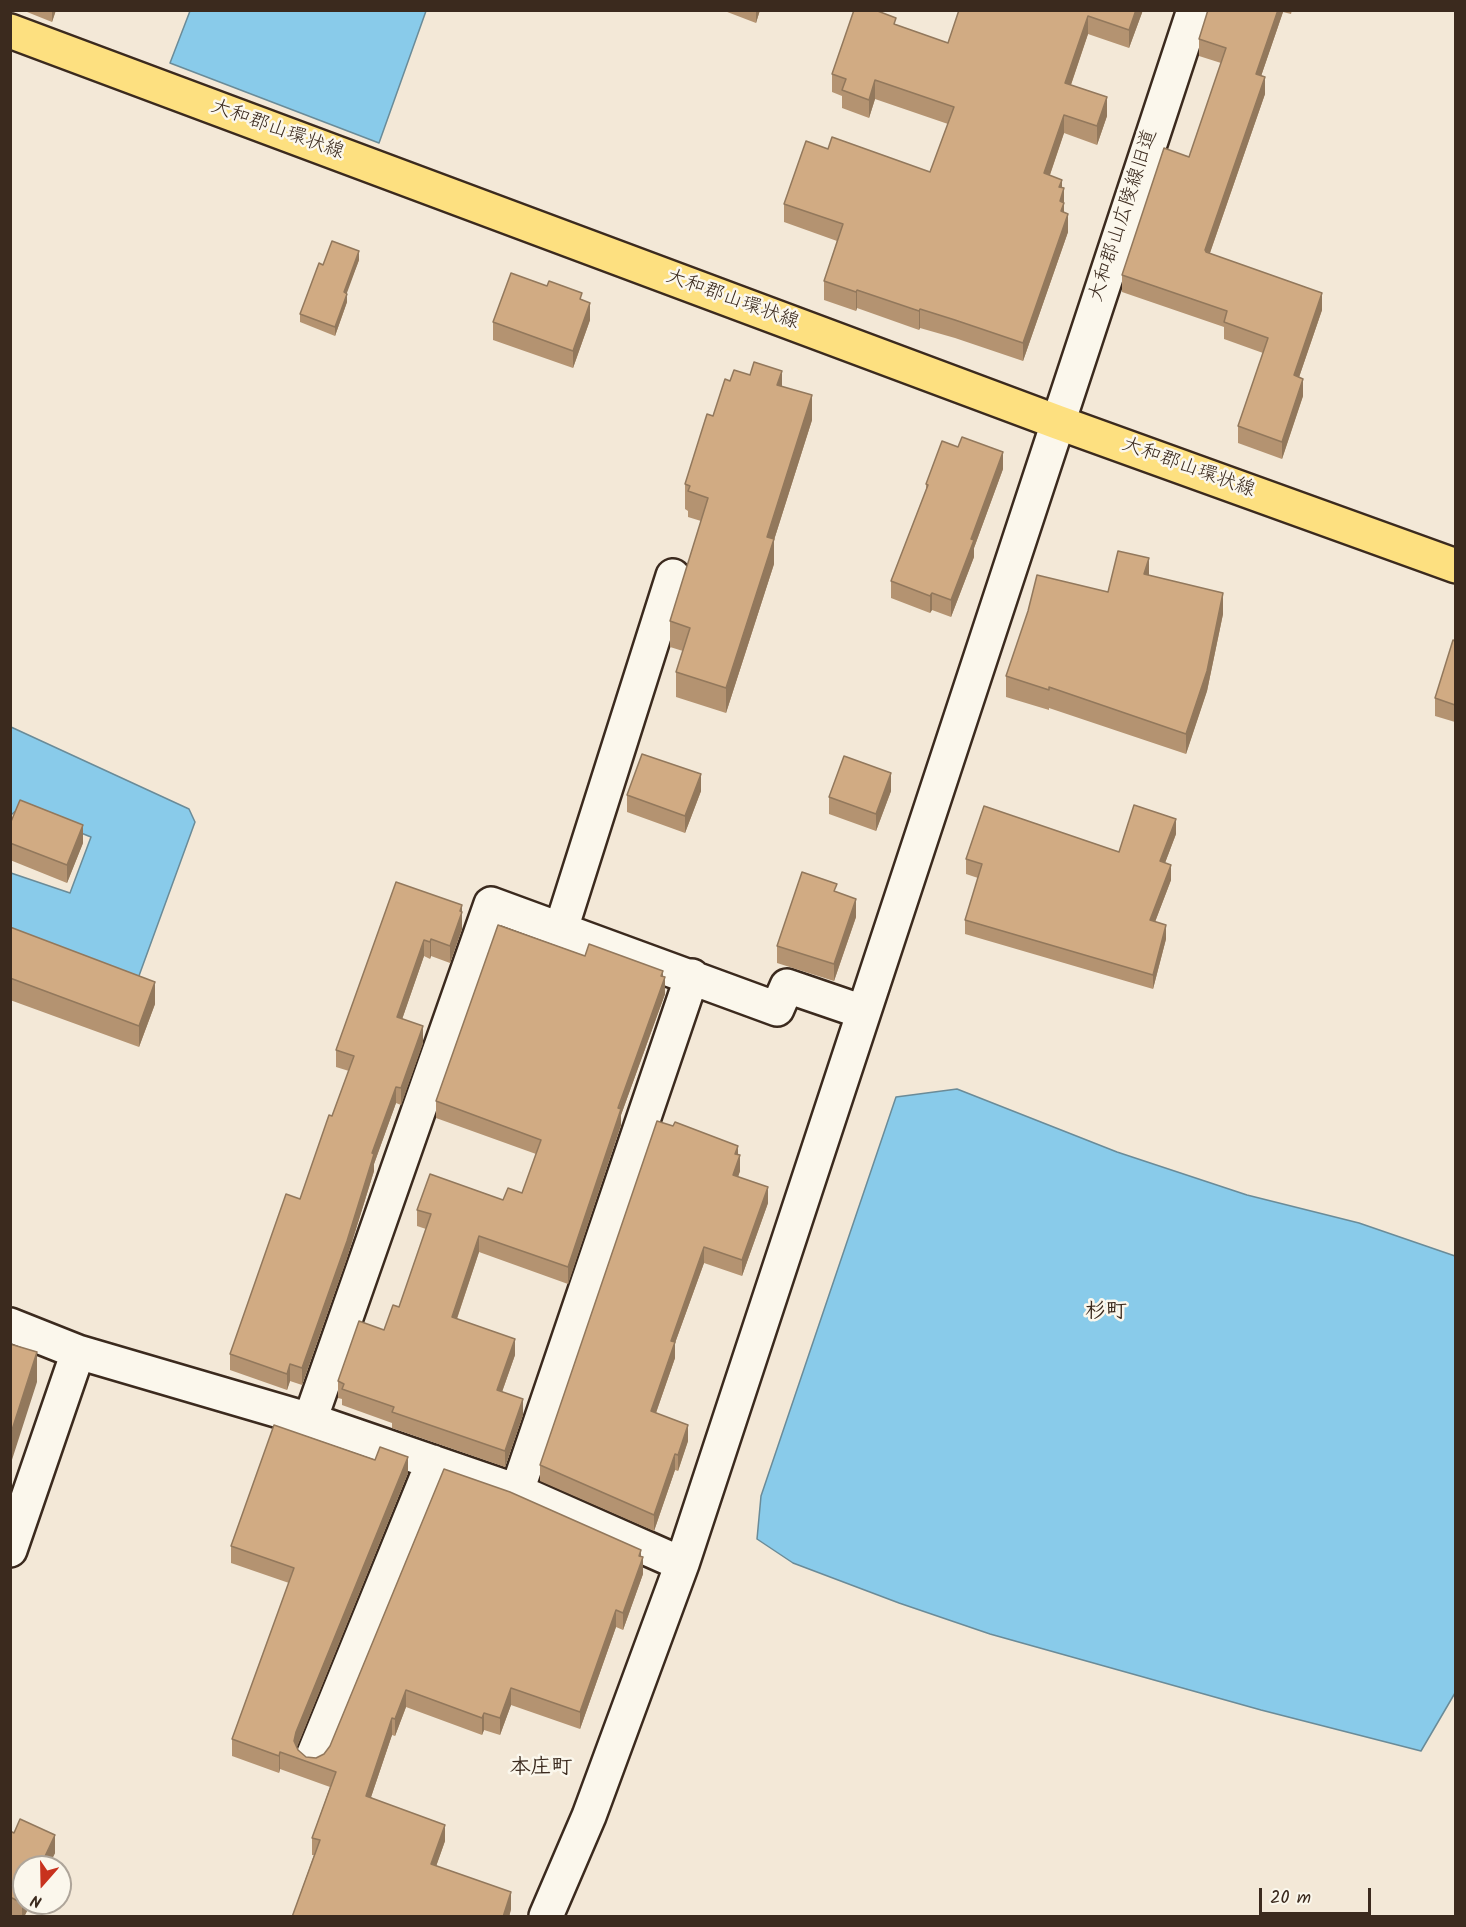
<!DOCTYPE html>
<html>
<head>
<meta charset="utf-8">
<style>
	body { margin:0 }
	#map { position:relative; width:1466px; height:1927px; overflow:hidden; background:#f3e8d7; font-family:Kalam,sans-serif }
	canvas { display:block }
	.frame { position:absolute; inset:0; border:12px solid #3b2a1e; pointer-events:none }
	.north { position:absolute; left:12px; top:1855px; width:60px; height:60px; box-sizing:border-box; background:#fbf7ec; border:2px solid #aea59a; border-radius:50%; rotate:200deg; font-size:16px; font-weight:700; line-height:24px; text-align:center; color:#3b2a1e }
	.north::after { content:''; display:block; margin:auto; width:21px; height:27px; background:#c8321e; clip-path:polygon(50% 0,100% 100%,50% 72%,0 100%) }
	.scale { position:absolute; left:1259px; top:1888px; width:112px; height:27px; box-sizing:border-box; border:3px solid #3b2a1e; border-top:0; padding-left:8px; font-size:18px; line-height:21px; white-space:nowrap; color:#3b2a1e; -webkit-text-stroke:4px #fbf7ec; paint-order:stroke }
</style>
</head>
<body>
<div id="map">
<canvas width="1466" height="1927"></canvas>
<div class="frame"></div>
<div class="north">N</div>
<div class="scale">20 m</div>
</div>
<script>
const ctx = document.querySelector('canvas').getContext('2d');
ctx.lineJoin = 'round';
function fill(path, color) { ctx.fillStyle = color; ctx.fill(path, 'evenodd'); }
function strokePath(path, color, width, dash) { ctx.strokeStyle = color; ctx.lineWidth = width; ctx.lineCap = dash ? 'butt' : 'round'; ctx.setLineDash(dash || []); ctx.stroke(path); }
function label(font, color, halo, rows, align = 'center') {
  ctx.font = font + ' Kalam,"Klee One",sans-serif'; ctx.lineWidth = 5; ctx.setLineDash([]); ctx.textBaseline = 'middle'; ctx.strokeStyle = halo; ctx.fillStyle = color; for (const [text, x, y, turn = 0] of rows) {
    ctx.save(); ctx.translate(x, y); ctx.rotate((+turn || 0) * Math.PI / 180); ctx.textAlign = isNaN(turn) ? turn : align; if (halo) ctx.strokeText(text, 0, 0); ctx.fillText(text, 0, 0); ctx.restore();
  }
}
const water = new Path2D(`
	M190,11V10L426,11L379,143L170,63Z
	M11,727L189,809L195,822L136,984L11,941V873L70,893L91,837L19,808L11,815Z
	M957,1089L1117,1152L1247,1195L1359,1223L1455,1256V1693L1421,1751L1261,1710L990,1634L899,1603L793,1563L757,1539L761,1496L896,1097Z`);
const minor = new Path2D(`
	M561,929L673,576
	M10,1325L78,1352L310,1420L517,1491L682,1564
	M310,1420L491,904L777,1009L787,986L863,1012
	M517,1491L692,976
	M10,1550L78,1352
	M313,1756L433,1462
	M546,1916L589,1816L682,1564L1194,10`);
const major = new Path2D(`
	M10,31L1057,422L1456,566`);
const wall = new Path2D(`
	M22,10H56L52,22Z
	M722,10H760L756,23Z
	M959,10H1143L1129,48L1088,34L1071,85L1107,116L1097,145L1064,133L1050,175L1062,188H1064V212L1068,232L1023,361L955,338L920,328L919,330L857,308L856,311L824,300V281L837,241L784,222V204L828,149L930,172L948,124L875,99L869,118L842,108V96L832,92V74L896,25L948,43Z
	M1208,10H1292L1291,14L1283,12L1261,76L1265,94L1210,253L1322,310L1299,377L1303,396L1282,459L1238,443V426L1263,353L1224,339V327L1122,292V275L1189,157L1221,63L1199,56V39Z
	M359,260L346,293L347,302L335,336L300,322V314L323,265Z
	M582,299L590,320L573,368L493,340V322Z
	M730,381L782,386L812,420L774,540V564L726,713L676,697V672L683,651L670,647V621L701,521L688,517V511L685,509V484L713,416Z
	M1003,469L974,548V557L951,617L932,610L930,613L891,598V581L926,490V484Z
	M1149,575L1223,614L1207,691L1186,754L1049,708V710L1006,697V676L1108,592Z
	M1455,641V722L1435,716V698Z
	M701,791L685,833L627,812V795Z
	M891,791L876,831L829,814V797Z
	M10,824L83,843L67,883L10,860Z
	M1176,834L1165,863L1171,880L1155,922L1166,939L1153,989L965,934V920L978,878L966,874V859L1119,852Z
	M396,882L462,912V929L450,963L431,956L430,959L424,956L402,1019L423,1043L401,1105L396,1103L374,1164V1171L347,1258L302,1385L290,1381L287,1390L230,1370V1354L300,1199L332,1116L349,1071L336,1067V1050Z
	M837,892L856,917L834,981L777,963V946Z
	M10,927L155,1004L139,1047L10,1000Z
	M585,956L663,976L665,994L621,1115V1125L568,1284L479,1252L457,1319L515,1355L502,1392L523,1415L505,1467L392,1428V1423L342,1405V1399L338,1398V1381L384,1330L399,1307L426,1229L417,1226V1210L503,1200L522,1193L536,1154L436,1118V1101Z
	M738,1155L740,1171L738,1177L768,1203L742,1276L704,1263L675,1343V1358L656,1413L688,1441L678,1471L675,1470L654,1531L540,1481V1465Z
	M444,1469L641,1556L643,1574L623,1630L616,1627L580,1729L511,1705L500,1735L484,1730L482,1735L406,1707L395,1736L392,1735L371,1797L445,1841L436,1866L511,1909L509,1917H292L314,1855H312V1838L330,1787L280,1769L279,1773L232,1756V1739L289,1583L231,1563V1546L408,1473L297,1747L298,1750L306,1757L316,1758L324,1754L330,1746Z
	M10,1831L55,1853L48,1867H24V1903H31L24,1917H14L10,1915Z`);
const shadedWall = new Path2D(`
	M52,10H56L52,22Z
	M756,10H760L756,23Z
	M1136,10H1143L1129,48V30Z
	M1278,10H1283V12L1256,91V74Z
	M1088,16V34L1065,102V83Z
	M1265,77V94L1205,267V250Z
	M875,80V99L869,118V100Z
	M1107,97V116L1097,145V126Z
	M1064,115V133L1044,192V173Z
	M1062,180V196L1064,188V221L1061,230L1059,187Z
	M1068,214V232L1023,361V343Z
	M359,251V260L344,301V292Z
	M857,290V308L856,311V292Z
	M1322,293V310L1294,392V375Z
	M347,294V302L335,336V327Z
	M590,303V320L573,368V351Z
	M920,309V328L919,330V311Z
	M782,371V396L777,385Z
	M1303,379V396L1282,459V442Z
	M812,395V420L774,540V564L726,713V688L767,537Z
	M1003,452V469L974,548V557L951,617V600L971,539Z
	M1149,558V579L1144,574Z
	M932,593V610L930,613V596Z
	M1223,593V614L1207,691L1186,754V734Z
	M891,773V791L876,831V814Z
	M701,774V791L685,833V816Z
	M1176,819V834L1160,876V861Z
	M83,825V843L67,883V865Z
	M1171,865V880L1150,935V920Z
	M856,899V917L834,981V964Z
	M462,905V929L450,963V946Z
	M1166,925V939L1153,989V975Z
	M431,939V956L430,959V942Z
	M424,940V956L397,1034V1017Z
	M663,971V983L665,977V994L621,1115V1125L568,1284V1267Z
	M155,982V1004L139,1047V1026Z
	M423,1026V1043L401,1105V1088Z
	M396,1087V1103L374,1164V1171L347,1258L302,1385V1368L372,1153Z
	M738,1146V1159L740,1155V1171L733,1191V1175L735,1154Z
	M768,1187V1203L742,1276V1260Z
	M479,1236V1252L452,1333V1317Z
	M704,1247V1263L675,1343V1358L651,1427V1411L671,1341Z
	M515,1339V1355L497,1406V1390Z
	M37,1352V1382L10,1466V1436Z
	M290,1364V1381L287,1390V1374Z
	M523,1399V1415L505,1467V1451Z
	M688,1425V1441L678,1471V1455Z
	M675,1454V1470L654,1531V1515Z
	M408,1457V1473L296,1749L294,1758V1741L296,1732Z
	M641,1550V1561L643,1557V1574L623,1630V1613Z
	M616,1610V1627L580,1729V1712Z
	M511,1688V1705L500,1735V1718Z
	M406,1690V1707L395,1736V1719Z
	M484,1713V1730L482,1735V1718Z
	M392,1718V1735L366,1812V1796Z
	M280,1752V1769L279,1773V1756Z
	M445,1825V1841L431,1881V1864Z
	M55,1835V1853L48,1867H40Z
	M511,1892V1909L509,1917H503Z
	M24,1899V1903H31L24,1917H22V1903Z`);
const building = new Path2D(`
	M854,10H875L896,18L894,24L948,43L959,10H1136L1129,30L1088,16L1065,83L1107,97L1097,126L1064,115L1044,173L1062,180L1059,187L1064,188L1060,201L1064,203L1061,211L1068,214L1023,343L955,320L920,309L919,311L857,290L856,292L824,281L843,224L784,204L806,141L828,149L832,137L930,172L954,107L875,80L869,100L842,90L846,79L832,74Z
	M1208,10H1278L1256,74L1265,77L1205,250L1206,252L1322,293L1294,375L1303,379L1282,442L1238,426L1268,338L1224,322L1227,311L1122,275L1164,148L1189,157L1226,48L1199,39Z
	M332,241L359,251L344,292L347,294L335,327L300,314L319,263L323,265Z
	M511,273L547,286L549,281L582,293L580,299L590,303L573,351L493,322Z
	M754,362L782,371L777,385L812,395L767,537L774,539L726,688L676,672L690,628L670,621L708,498L688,491L690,486L685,484L707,414L713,416L725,379L730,381L734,370L750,375Z
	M962,437L1003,452L971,539L974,540L951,600L932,593L930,596L891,581L928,485L926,484L942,441L958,447Z
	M1118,551L1149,558L1144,574L1223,593L1207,671L1186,734L1049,687V690L1006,676L1028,611L1037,575L1108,592Z
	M1453,640L1455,641V705L1435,698Z
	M642,754L701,774L685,816L627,795Z
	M844,756L891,773L876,814L829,797Z
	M20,800L83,825L67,865L10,843V824Z
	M1134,805L1176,819L1160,861L1171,865L1150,920L1166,925L1153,975L965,920L982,864L966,859L984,806L1119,852Z
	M802,872L837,884L834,891L856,899L834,964L777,946Z
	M396,882L462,905L460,911L462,912L450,946L431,939L430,942L424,940L397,1017L423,1026L401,1088L396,1087L372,1153L374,1154L347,1241L302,1368L290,1364L287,1374L230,1354L286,1194L300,1199L329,1115L332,1116L354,1056L336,1050Z
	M498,925L585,956L589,944L663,971L661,976L665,977L618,1108L621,1109L568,1267L479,1236L452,1317L515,1339L497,1390L523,1399L505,1451L392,1412L394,1407L342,1389L344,1384L338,1381L359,1321L384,1330L393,1305L399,1307L431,1214L417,1210L430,1174L503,1200L508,1188L522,1193L541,1140L436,1101Z
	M10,927L155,982L139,1026L10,978Z
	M657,1121L673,1126L675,1122L738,1146L735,1154L740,1155L733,1175L768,1187L742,1260L704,1247L671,1341L675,1342L651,1411L688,1425L678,1455L675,1454L654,1515L540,1465Z
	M10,1344L37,1352L10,1436Z
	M274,1425L375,1460L380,1447L408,1457L296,1732L294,1741L298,1750L306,1757L316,1758L324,1754L330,1746L444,1469L510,1492L641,1550L639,1556L643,1557L623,1613L616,1610L580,1712L511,1688L500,1718L484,1713L482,1718L406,1690L395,1719L392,1718L366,1796L445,1825L431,1864L511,1892L503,1917H292L320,1840L312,1838L336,1772L280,1752L279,1756L232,1739L294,1568L231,1546Z
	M20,1819L55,1835L40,1867H24V1899L22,1903L10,1897V1831L14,1833Z`);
const streetNames = [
	["大和郡山環状線",277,131,20],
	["大和郡山広陵線旧道",1125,216,-72],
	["大和郡山環状線",732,301,20],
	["大和郡山環状線",1188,469,20]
];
const neighbourhoodNames = [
	["杉町",1106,1313],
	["本庄町",541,1769]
];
fill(water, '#89cbea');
strokePath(water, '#6a8b98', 1.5);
strokePath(minor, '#3b2a1e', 38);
strokePath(major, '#3b2a1e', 38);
strokePath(minor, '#fbf7ec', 33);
strokePath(major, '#fde080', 33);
fill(wall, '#b49371');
fill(shadedWall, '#92785c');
fill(building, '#d1ab83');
strokePath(building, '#92785c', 1.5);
label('20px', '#3b2a1e', '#fbf7ec', streetNames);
label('bold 21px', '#3b2a1e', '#fbf7ec', neighbourhoodNames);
</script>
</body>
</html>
